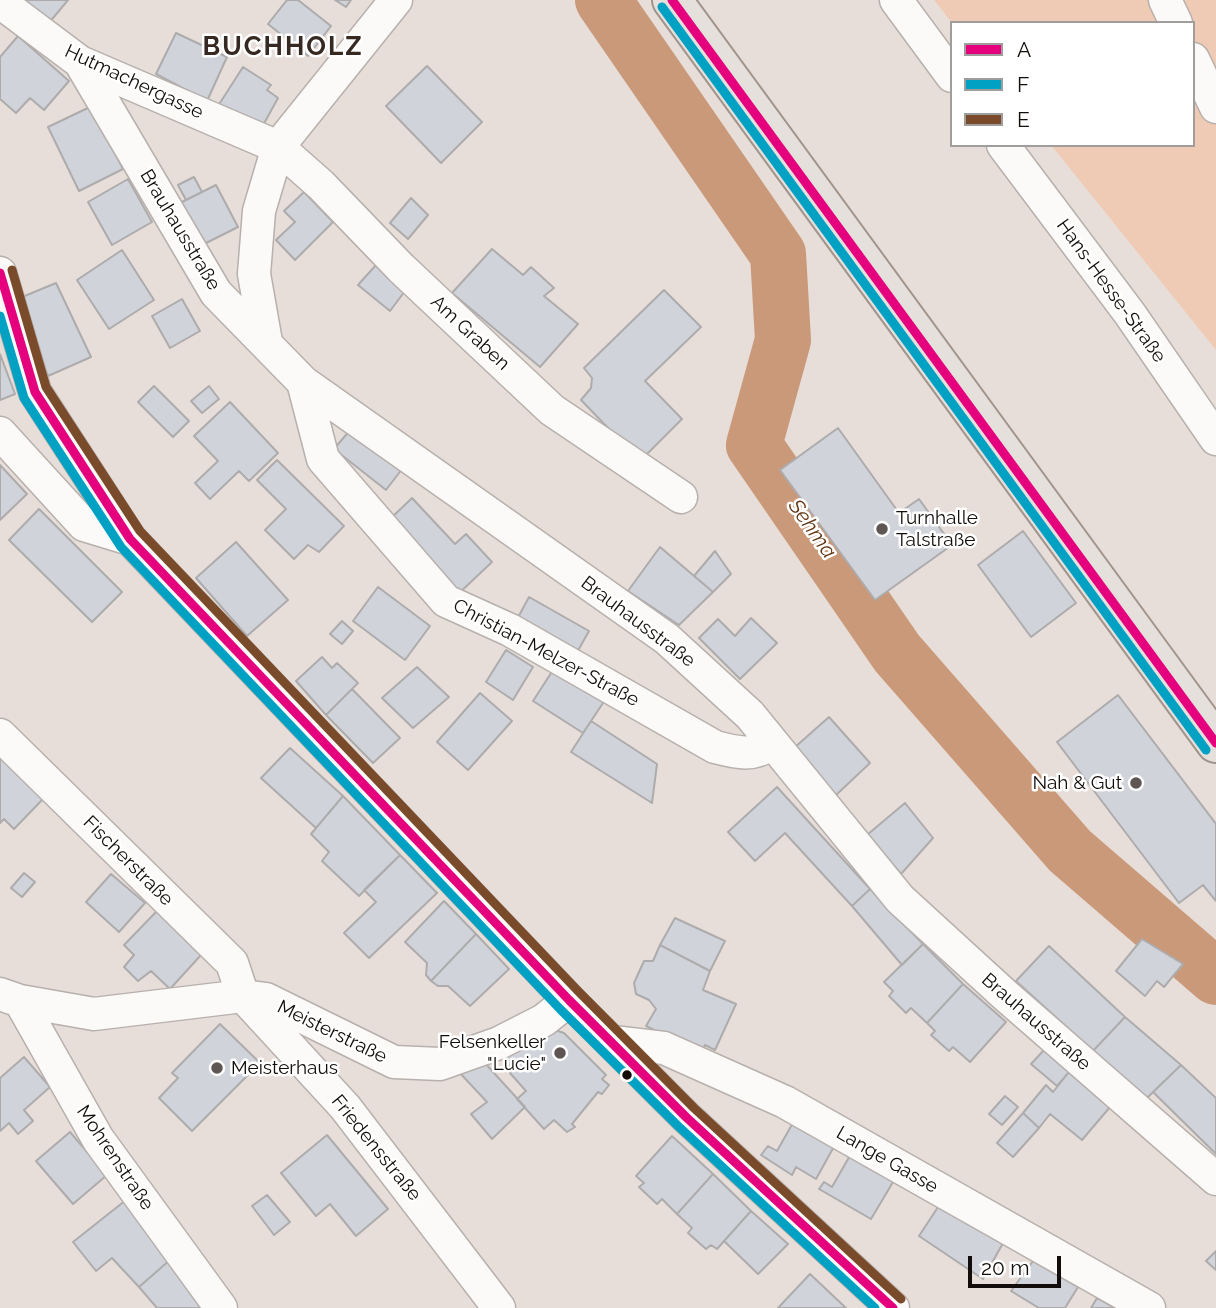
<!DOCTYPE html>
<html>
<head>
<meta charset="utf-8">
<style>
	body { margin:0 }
	#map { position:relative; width:1216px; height:1308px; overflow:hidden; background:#e7ded9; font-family:Raleway,sans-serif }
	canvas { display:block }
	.legend { position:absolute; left:950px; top:21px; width:245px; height:126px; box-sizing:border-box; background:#fff; border:2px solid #a09e9d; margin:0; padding:9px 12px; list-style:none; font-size:21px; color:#120d0a }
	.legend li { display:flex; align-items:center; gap:14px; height:35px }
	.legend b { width:35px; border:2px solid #a09e9d }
	.scale { position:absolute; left:968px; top:1256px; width:93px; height:32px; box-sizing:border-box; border:4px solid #120d0a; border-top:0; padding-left:9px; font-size:21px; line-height:24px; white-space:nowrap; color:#120d0a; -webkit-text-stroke:5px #fff; paint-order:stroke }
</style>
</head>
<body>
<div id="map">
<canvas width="1216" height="1308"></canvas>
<ul class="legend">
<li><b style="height:9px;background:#e5007d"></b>A</li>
<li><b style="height:9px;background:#01a1c4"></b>F</li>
<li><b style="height:9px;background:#7a4b2a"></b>E</li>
</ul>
<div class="scale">20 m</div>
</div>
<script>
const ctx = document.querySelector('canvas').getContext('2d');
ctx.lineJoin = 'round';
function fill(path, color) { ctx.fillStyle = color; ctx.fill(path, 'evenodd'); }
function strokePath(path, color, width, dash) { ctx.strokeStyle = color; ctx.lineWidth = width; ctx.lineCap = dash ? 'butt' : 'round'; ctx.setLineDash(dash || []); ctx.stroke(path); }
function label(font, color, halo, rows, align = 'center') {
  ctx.font = font + ' Raleway,sans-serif'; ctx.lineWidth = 5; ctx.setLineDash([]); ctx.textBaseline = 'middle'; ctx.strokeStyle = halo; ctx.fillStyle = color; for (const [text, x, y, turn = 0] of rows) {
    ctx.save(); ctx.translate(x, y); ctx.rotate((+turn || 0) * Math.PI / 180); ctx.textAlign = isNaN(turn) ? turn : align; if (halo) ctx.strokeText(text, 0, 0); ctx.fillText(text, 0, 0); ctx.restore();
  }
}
const green = new Path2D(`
	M934,0H1216V350L1051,145H1193V23H952Z`);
const river = new Path2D(`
	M603,0L778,254L783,340L754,445L897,653L1070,851L1216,977`);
const building = new Path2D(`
	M19,0H68L48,24Z
	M287,0H298L331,26L308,56L268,24Z
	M335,0H351L346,7Z
	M176,33L227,57L207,101L156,74Z
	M18,36L69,81L44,110L30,98L16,113L0,99V57Z
	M427,66L482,122L441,163L386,106Z
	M243,67L271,85L267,90L278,98L261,129L218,106Z
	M92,106L123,169L79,191L48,127Z
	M194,177L202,192L186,200L178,185Z
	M128,179L152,222L112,245L88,202Z
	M216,185L238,227L200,246L178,204Z
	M304,192L333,222L295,260L276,240L295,222L284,211Z
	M411,198L428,215L408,239L390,223Z
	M492,249L523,275L531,267L554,288L544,296L578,324L540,367L452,293Z
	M122,250L154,300L109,329L77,280Z
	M376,265L405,291L390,311L358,285Z
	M56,283L91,357L48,376L15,300Z
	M664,290L701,327L645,381L682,419L640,461L581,400L591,388L592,378L584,368Z
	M182,299L200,331L170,348L152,316Z
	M0,354L15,394L0,400Z
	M154,386L189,421L173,437L138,402Z
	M209,386L219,399L202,413L191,401Z
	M230,402L278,453L249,481L239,471L210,499L195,483L218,461L194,436Z
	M838,428L899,513L919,499L952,545L875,600L780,470Z
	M351,429L402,469L386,490L334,449Z
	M277,460L344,526L319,552L308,545L294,559L265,530L286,509L257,480Z
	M0,465L27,494L0,520Z
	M412,498L455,544L466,534L492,562L456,596L387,522Z
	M39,509L122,592L92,622L9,540Z
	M1023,531L1076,603L1031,637L978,565Z
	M236,542L288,600L247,636L196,578Z
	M660,547L713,592L679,625L628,591Z
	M715,551L731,574L713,592L694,576Z
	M378,587L430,626L405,660L353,621Z
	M529,597L589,631L575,656L515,623Z
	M751,618L777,643L740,679L699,638L718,619L735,636Z
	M342,621L353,631L342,644L330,634Z
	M506,650L533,667L513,700L486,682Z
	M322,657L332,668L337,663L358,683L326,715L296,681Z
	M417,667L449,697L413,728L382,698Z
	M555,667L605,700L583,733L533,701Z
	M352,689L400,738L373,763L326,715Z
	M480,693L512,721L468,770L437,742Z
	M1118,695L1216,824V901L1203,885L1179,903L1057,742Z
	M829,717L870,763L835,796L794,748Z
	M591,721L657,764L652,803L571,752Z
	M290,748L343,796L316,828L261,778Z
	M0,755L44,798L14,829L4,819L0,823Z
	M777,787L870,889L852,906L785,833L755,861L728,832Z
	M343,796L400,855L359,896L322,861L329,852L311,834Z
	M905,803L933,838L901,874L867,835Z
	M400,855L437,893L369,958L344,933L376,902L364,890Z
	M24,873L35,882L22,897L11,888Z
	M111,874L145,903L119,932L86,902Z
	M870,889L923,944L902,965L852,906Z
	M444,901L476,934L431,981L426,975L427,963L405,942Z
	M157,911L201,955L170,989L151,971L138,981L124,967L134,955L124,945Z
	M675,918L725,941L710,971L660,945Z
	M476,934L509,969L470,1006L448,986H438L431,981Z
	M1142,939L1183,964L1164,987L1157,981L1145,996L1116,971Z
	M923,944L963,984L927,1023L911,1008L906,1013L889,996L893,991L884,982Z
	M660,945L710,971L703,990L736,1004L715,1050L705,1045L701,1053L646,1026L656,1009L649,1000L636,994L634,983L644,961H653Z
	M1049,946L1125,1017L1093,1051L1016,981Z
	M963,984L1006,1022L970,1062L953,1047L949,1051L931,1035L935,1031L927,1023Z
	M1125,1017L1181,1065L1147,1098L1093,1051Z
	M220,1024L260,1063L192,1131L159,1098L178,1078L172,1073Z
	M555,1030L564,1033L606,1075L602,1079L609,1085L602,1094L598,1092L572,1124L575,1127L567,1132L554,1120L544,1129L517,1099L526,1091L510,1073L509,1065L502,1054Z
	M1045,1049L1069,1072L1057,1086L1031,1064Z
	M24,1057L50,1087L24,1110L33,1121L18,1134L9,1123L0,1131V1078Z
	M484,1062L525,1107L492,1139L471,1114L487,1102L459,1072Z
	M1181,1065L1216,1098V1154L1153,1092Z
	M1069,1072L1110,1107L1082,1140L1050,1114L1039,1128L1023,1113L1046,1085L1053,1092Z
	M1005,1096L1018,1107L1002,1125L989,1114Z
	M1023,1113L1039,1128L1013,1157L997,1143Z
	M794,1121L836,1143L816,1179L796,1167L792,1175L761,1155L768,1146L777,1151Z
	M70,1132L107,1175L73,1204L36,1161Z
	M327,1135L388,1209L356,1236L330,1204L316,1216L281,1173Z
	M672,1136L713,1174L677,1214L662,1199L657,1204L639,1187L644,1183L636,1176Z
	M852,1152L896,1177L871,1219L819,1189L824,1182L832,1187Z
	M713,1174L751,1211L717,1249L711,1245L706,1249L688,1233L692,1228L677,1214Z
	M267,1195L290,1222L274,1235L252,1206Z
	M126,1200L171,1259L139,1287L112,1258L96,1271L73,1242Z
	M940,1204L1003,1243L983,1279L919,1236Z
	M751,1211L788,1244L758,1274L724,1241Z
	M1216,1251V1270L1206,1261Z
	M171,1259L203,1308H157L139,1287Z
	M1033,1261L1078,1287L1065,1308H1039L1011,1291Z
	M810,1274L846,1308H778Z
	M1097,1298L1115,1308H1091Z`);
const street = new Path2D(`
	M896,0L952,76
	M1165,0L1176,23
	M0,2L80,62L278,147L321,185L401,268L552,410L681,497
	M1193,59L1216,107
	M80,62L216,293L303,382L667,639L750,715L900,899L1005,995L1216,1179
	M1003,145L1130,314L1216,439
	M0,273L35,392L130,539L569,1000L686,1117L893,1308
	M266,342L254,274L259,211L278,147L396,0
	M303,382L323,459L446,601L510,630L715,747C738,753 753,757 772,743
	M0,433L84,525L130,539
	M0,735L232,963L243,996L345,1107L499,1308
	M0,994L20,1001L94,1014L243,996L266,999L394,1062L440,1064L499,1043L544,1020L569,1000
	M20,1001L98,1139L221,1308
	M613,1042L664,1048L785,1102L1149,1308`);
const primary = new Path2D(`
	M672,0L1216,743`);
const bus1 = new Path2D(`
	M672,0L1216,743
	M0,273L35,392L130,539L569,1000L686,1117L893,1308`);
const bus2 = new Path2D(`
	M662,7L1206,750
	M0,316L24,398L121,547L560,1009L678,1126L875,1308`);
const bus3 = new Path2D(`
	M12,270L46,387L140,531L578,991L694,1108L901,1299`);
const markers = [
	[882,529,7,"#5d5652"],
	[1136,783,7,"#5d5652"],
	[560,1053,7,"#5d5652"],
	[217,1068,7,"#5d5652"],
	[627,1075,6,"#120d0a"]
];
const streetNames = [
	["Hutmachergasse",134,82,25],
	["Brauhausstraße",180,230,59],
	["Hans-Hesse-Straße",1111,291,54],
	["Am Graben",470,333,43],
	["Brauhausstraße",638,622,37],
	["Christian-Melzer-Straße",546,653,28],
	["Fischerstraße",128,861,45],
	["Brauhausstraße",1036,1022,41],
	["Meisterstraße",332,1032,26],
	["Friedensstraße",376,1148,51],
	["Mohrenstraße",115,1158,56],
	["Lange Gasse",887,1160,30]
];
const poiNames = [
	["Turnhalle",896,518],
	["Talstraße",896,540],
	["Nah & Gut",1122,783,"right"],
	["Felsenkeller",546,1042,"right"],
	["\"Lucie\"",546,1064,"right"],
	["Meisterhaus",231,1068]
];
const waterNames = [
	["Sehma",812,529,55]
];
const districtNames = [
	["BUCHHOLZ",283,47]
];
fill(green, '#efcbb5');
strokePath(river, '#ca9979', 56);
fill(building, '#d0d4da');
strokePath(building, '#adabac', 2);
strokePath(street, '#b7b0ac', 35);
strokePath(primary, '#a2948b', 42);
strokePath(street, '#fbfaf9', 32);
strokePath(primary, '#e6e0dc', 38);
strokePath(bus1, '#e5007d', 9);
strokePath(bus2, '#01a1c4', 9);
strokePath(bus3, '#7a4b2a', 9);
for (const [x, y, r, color] of markers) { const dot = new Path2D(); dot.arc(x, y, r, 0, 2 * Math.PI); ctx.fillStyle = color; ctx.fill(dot); strokePath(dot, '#fff', 2.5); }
label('19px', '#120d0a', '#fff', streetNames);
label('19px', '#120d0a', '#fff', poiNames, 'left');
label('italic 21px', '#613513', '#fff', waterNames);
ctx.letterSpacing = '2px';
label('bold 26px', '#352921', '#fff', districtNames);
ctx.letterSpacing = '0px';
</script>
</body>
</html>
